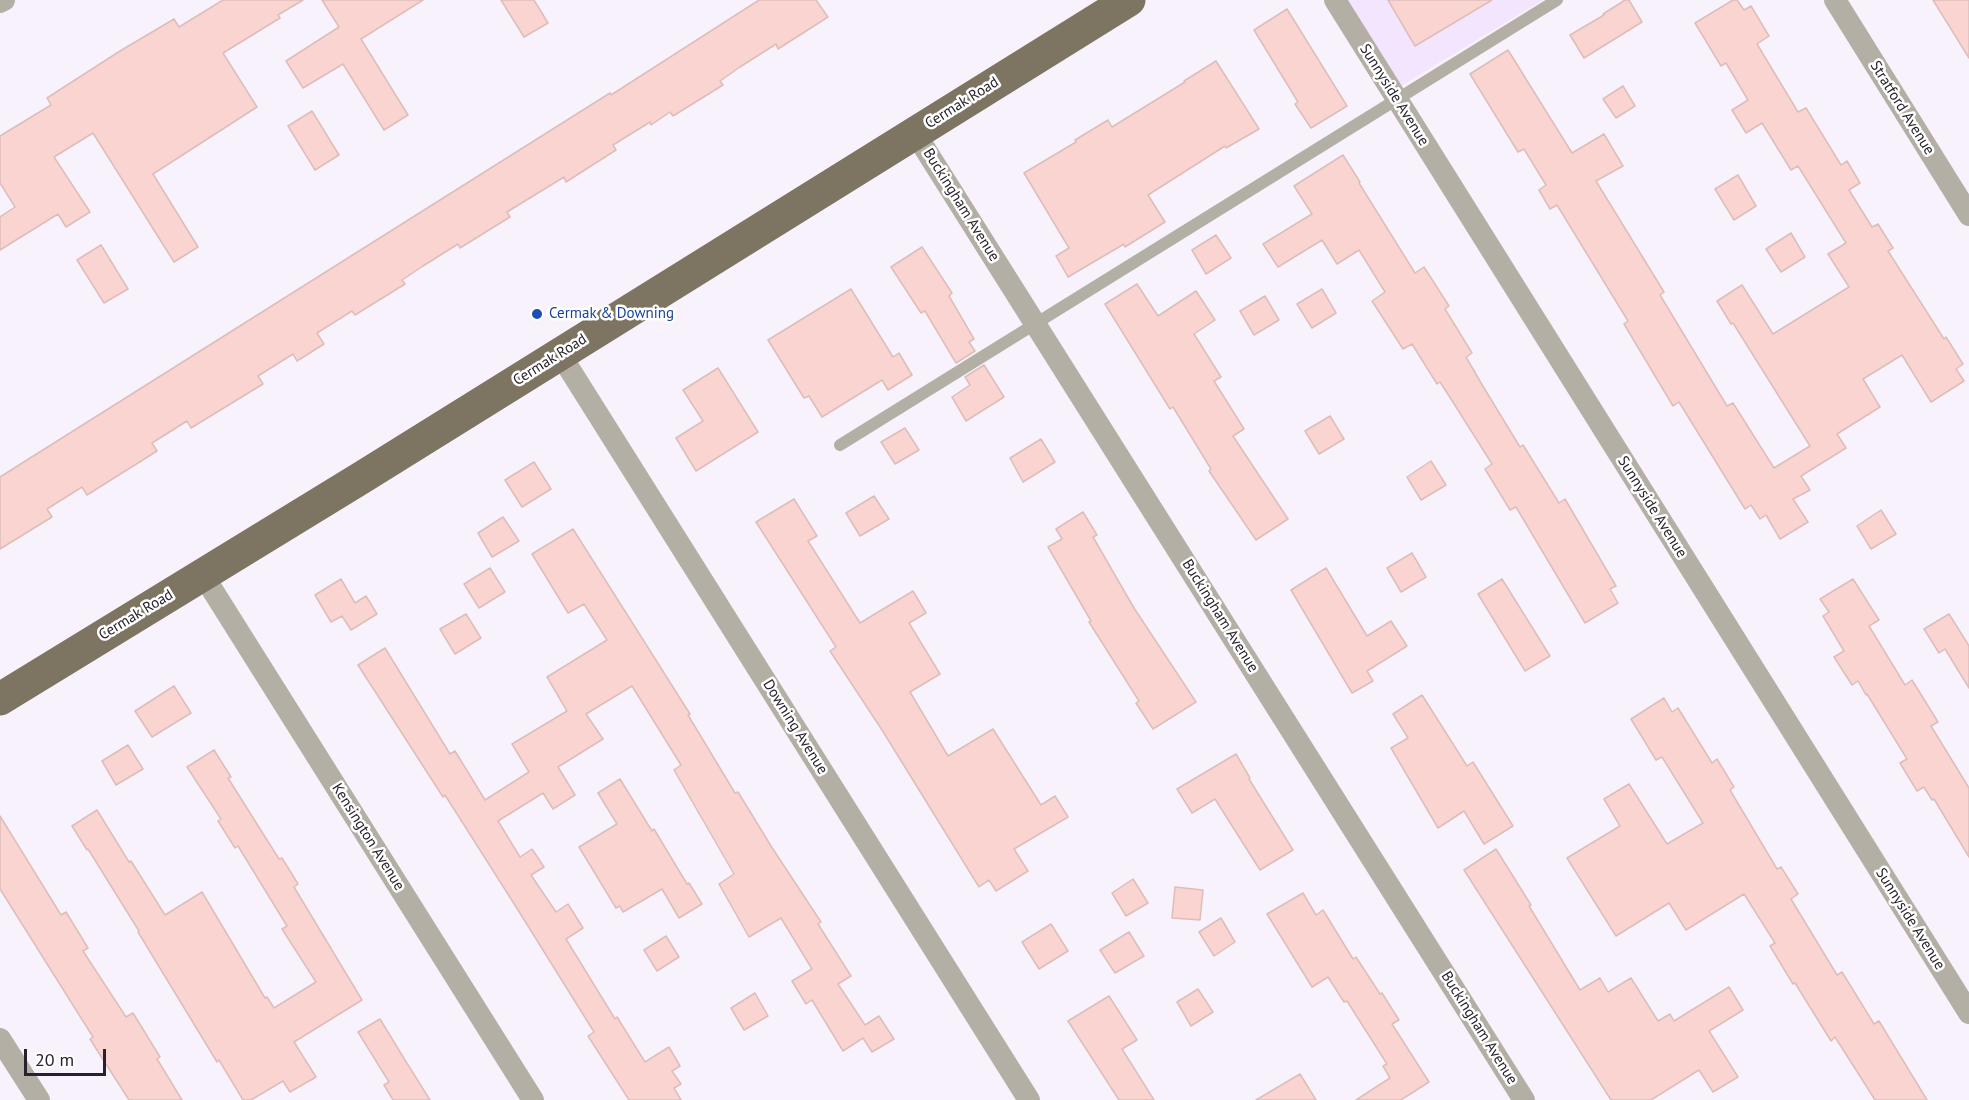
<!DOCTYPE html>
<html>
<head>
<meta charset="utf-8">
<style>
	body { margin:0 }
	#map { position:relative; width:1969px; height:1100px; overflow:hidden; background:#f8f2fc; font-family:"PT Sans",sans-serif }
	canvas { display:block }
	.scale { position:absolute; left:24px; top:1049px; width:82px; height:27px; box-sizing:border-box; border:3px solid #27222b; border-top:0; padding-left:8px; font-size:18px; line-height:21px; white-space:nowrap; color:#27222b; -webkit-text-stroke:4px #fff; paint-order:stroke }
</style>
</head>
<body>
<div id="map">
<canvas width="1969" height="1100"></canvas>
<div class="scale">20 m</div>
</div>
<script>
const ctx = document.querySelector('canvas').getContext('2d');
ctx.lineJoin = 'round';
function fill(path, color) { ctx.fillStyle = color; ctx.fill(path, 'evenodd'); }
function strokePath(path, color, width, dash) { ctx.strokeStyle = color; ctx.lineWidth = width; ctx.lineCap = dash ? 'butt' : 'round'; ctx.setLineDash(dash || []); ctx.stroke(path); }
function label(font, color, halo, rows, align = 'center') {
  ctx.font = font + ' "PT Sans",sans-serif'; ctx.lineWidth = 5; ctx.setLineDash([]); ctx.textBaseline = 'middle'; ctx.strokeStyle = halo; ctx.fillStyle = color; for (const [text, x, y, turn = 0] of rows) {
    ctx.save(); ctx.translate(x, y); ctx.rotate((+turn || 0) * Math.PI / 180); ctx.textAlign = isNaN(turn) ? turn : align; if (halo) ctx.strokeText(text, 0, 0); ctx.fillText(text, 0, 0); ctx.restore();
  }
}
const built = new Path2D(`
	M1340,0H1543L1396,89Z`);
const building = new Path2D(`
	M223,0H303L278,15L280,18L223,53L257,107L153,174L198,247L174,262L93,133L54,157L90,212L66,227L58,214L0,250V217L15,207L0,183V136L51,105L47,98L120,51L174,19L179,27Z
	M322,0H423L361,39L408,115L384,130L343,64L303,88L286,61L339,27Z
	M501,0H534L548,23L524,37Z
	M759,0H816L828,17L778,49L776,44L740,67L720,81L723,85L673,116L670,112L651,125L650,122L613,145L616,150L566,182L564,177L507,212L510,217L460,248L458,244L423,266L402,280L405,284L355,315L352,311L317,333L324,344L297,361L293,354L258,376L263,384L191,428L187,421L152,443L157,451L87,495L82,487L47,509L52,517L0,549V477L610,93L611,95Z
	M1388,0H1492L1415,46Z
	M1625,0H1629L1642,22L1584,58L1570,35L1604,15L1603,14Z
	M1733,0H1737L1744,10L1751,6L1769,36L1757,44L1798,112L1806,108L1841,165L1847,161L1860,183L1849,190L1872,227L1878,224L1893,248L1888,251L1944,339L1946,337L1963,364L1956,369L1964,381L1931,402L1902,355L1863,379L1880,407L1837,434L1846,448L1801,476L1810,490L1793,499L1808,522L1780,539L1766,515L1760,519L1751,505L1745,509L1679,402L1673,406L1624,324L1628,321L1557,205L1550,209L1539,190L1546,185L1524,149L1518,152L1470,74L1508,50L1572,153L1604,134L1623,166L1596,181L1664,292L1660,295L1727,406L1733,403L1774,468L1810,446L1733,323L1731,324L1717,301L1742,285L1773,334L1849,287L1828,254L1846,243L1798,166L1791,170L1762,123L1746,133L1732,110L1748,100L1726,63L1721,66L1695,23Z
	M1933,0H1969V58Z
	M1287,9L1347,106L1311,128L1295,104L1298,102L1254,30Z
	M1216,61L1259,129L1226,148L1225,146L1148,195L1165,222L1125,247L1124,244L1068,277L1056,256L1069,248L1024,173L1076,142L1075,140L1108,120L1112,127L1185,82L1184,81Z
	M1623,86L1635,106L1616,118L1603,99Z
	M312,111L339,155L315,170L288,126Z
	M1343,155L1360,182L1359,183L1415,273L1424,267L1449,306L1445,309L1472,353L1466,357L1484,388L1520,447L1523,445L1559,503L1565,499L1616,586L1610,589L1618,603L1585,623L1516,507L1510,510L1485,469L1492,464L1451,399L1440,382L1437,384L1412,344L1403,349L1372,301L1385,292L1359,250L1337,264L1322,240L1278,267L1263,244L1312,214L1294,186Z
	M1738,175L1756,206L1734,220L1715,189Z
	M1791,233L1805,257L1781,272L1766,249Z
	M1216,235L1231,258L1206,274L1192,250Z
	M101,245L128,289L104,303L77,260Z
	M922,247L952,293L949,296L974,339L969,342L975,351L956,363L925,311L921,313L891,267Z
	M1137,284L1158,316L1196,291L1215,320L1194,334L1221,377L1214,381L1244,429L1233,436L1288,519L1256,540L1209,471L1211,469L1173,407L1170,409L1105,304Z
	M851,289L893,357L899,353L912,375L888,390L882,380L822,417L809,396L804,398L768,340Z
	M1322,289L1336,313L1312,328L1297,304Z
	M1265,296L1279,320L1254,335L1240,311Z
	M984,365L1004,397L966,421L952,397L970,385L965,377Z
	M718,368L758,432L696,471L676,438L703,421L683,390Z
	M1330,416L1344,439L1319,454L1305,431Z
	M905,428L919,450L895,464L881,442Z
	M1041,439L1055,462L1023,482L1010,458Z
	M1431,461L1446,485L1421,500L1407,477Z
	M534,462L551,489L522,507L505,480Z
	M874,496L889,519L860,536L846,513Z
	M794,499L817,536L808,541L860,623L913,591L926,613L909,623L940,674L910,692L948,756L993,729L1041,805L1055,796L1068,817L1014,849L1028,871L996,891L989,880L979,887L882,730L830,651L836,647L756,522Z
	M1881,510L1896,534L1871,549L1857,526Z
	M1083,512L1097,535L1093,537L1134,608L1196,702L1153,729L1136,703L1139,701L1089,622L1091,621L1048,547L1062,539L1056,529Z
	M503,517L519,541L492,557L478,533Z
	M573,529L690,714L688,715L735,793L738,792L771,846L821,922L818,924L851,976L838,984L865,1025L879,1016L894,1039L872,1052L863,1038L843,1051L812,1000L806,1004L792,981L812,969L781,918L749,937L719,884L734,874L674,770L681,765L632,686L586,714L603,739L558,767L575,795L553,809L543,793L498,821L520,857L532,849L544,867L531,875L556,912L568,904L583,928L566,939L615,1019L617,1017L645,1062L669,1047L680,1066L672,1071L681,1084L674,1088L681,1100H629L588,1036L594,1032L518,910L445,795L443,797L358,665L385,648L450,754L455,751L485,800L529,772L512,744L567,711L547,677L607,640L584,604L568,613L532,554Z
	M1412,553L1426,577L1401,592L1387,568Z
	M490,568L505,592L479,608L464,584Z
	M1326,568L1367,636L1391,621L1407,646L1367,671L1373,681L1352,693L1291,590Z
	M341,579L355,603L366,596L377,614L351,630L342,616L331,622L315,595Z
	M1502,579L1550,656L1525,671L1478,594Z
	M1853,579L1879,620L1869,626L1905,685L1912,680L1938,722L1931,726L1969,788V857L1934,799L1932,800L1924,787L1917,791L1900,763L1907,759L1867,694L1866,695L1858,681L1852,685L1834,657L1844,651L1823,616L1829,612L1820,599Z
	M466,614L481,638L455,654L440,629Z
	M1949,614L1969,646V688L1945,649L1939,653L1924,629Z
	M174,686L191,713L152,737L135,711Z
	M1422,695L1467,766L1473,762L1513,826L1484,844L1464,811L1438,828L1391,748L1408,738L1393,714Z
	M1664,698L1672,712L1678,708L1712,763L1717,759L1734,787L1730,790L1777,869L1781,867L1798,894L1791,899L1837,975L1842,972L1874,1024L1879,1021L1927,1100H1875L1835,1037L1831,1041L1795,983L1793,984L1770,946L1775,943L1744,894L1686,930L1669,903L1616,936L1567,858L1620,826L1604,799L1629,784L1667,844L1703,823L1662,757L1656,760L1631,719Z
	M128,745L143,769L116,785L102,761Z
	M214,750L231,777L228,778L279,859L282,858L298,884L294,887L362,1000L294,1042L316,1077L290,1092L283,1081L251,1100H243L219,1060L217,1062L138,932L139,931L88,849L87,850L72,826L97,810L129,862L131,861L165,915L202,892L265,998L267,997L274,1008L316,982L282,929L287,926L238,846L235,848L218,821L221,819L187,767Z
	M1236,754L1250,778L1249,779L1293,850L1260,870L1215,799L1192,813L1177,789Z
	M620,779L652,831L654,829L687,884L689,883L702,904L679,918L662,889L623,912L620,906L616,908L579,847L617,824L598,793Z
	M0,816L61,915L66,912L88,948L83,951L126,1017L133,1013L160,1057L157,1059L182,1100H129L111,1072L90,1039L93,1037L0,889Z
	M1496,849L1531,905L1529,906L1580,990L1600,978L1608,992L1631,978L1658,1021L1670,1014L1674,1021L1729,987L1743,1010L1709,1031L1738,1077L1713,1092L1699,1070L1651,1100H1611L1464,870Z
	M1133,879L1148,903L1126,916L1112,893Z
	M1175,887L1203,890L1200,920L1172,918Z
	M1303,893L1316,915L1323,910L1353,959L1356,957L1380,994L1382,993L1399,1020L1392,1024L1429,1082L1401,1100H1356L1390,1078L1383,1066L1387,1064L1347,1001L1344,1002L1328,977L1312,987L1267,914Z
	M1221,918L1235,942L1214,956L1199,932Z
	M1051,924L1068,951L1039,969L1022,942Z
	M1129,932L1144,956L1115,973L1100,950Z
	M666,936L679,957L657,971L644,950Z
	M1198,989L1213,1012L1191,1026L1177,1002Z
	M755,993L768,1016L744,1030L731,1008Z
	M1109,996L1137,1040L1122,1049L1154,1100H1119L1068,1021Z
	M380,1019L405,1060L430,1100H393L384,1085L389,1082L358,1032Z
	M1300,1074L1316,1100H1256Z`);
const lane = new Path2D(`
	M840,445L1557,0`);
const street = new Path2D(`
	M1335,0L1969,1013
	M1835,0L1969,215
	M0,2L4,0
	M915,133L1524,1100
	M560,354L1029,1100
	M203,575L533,1100
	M0,1039L39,1100`);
const primary = new Path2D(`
	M0,699L361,478L1129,0`);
const markers = [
	[537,314,6,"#1a4fb4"]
];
const streetNames = [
	["Sunnyside Avenue",1394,95,58],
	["Cermak Road",962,103,-32],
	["Stratford Avenue",1902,108,58],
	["Buckingham Avenue",961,205,58],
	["Cermak Road",550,360,-32],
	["Sunnyside Avenue",1652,507,58],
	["Cermak Road",136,615,-31],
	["Buckingham Avenue",1220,616,58],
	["Downing Avenue",795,727,58],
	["Kensington Avenue",368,837,58],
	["Sunnyside Avenue",1910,919,58],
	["Buckingham Avenue",1479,1028,58]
];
const transitNames = [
	["Cermak & Downing",549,314]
];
fill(built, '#f4e5fe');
fill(building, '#fad4d0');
strokePath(building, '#ddbdba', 1.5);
strokePath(lane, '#b4afa4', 12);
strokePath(street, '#b4afa4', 22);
strokePath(primary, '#7d7461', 33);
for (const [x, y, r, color] of markers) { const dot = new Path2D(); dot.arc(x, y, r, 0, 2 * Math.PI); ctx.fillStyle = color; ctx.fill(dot); strokePath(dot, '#fff', 2); }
label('15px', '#27222b', '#fff', streetNames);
label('15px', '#164399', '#fff', transitNames, 'left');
</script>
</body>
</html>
